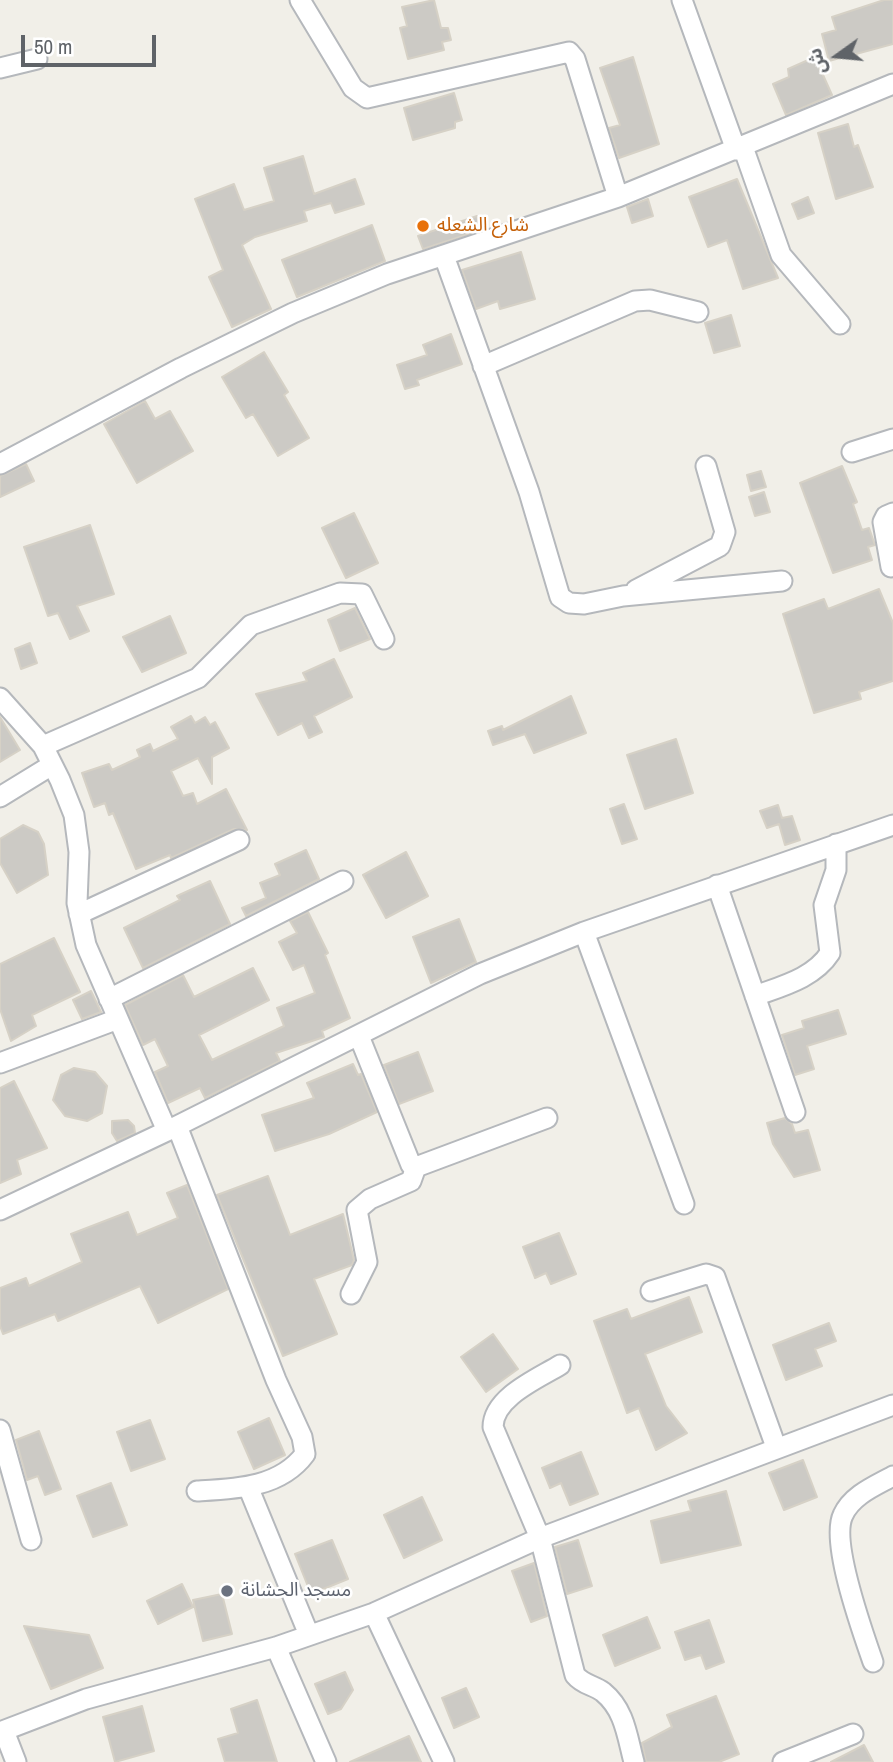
<!DOCTYPE html>
<html>
<head>
<meta charset="utf-8">
<style>
	body { margin:0 }
	#map { position:relative; width:893px; height:1762px; overflow:hidden; background:#f1efe8; font-family:"Archivo Narrow","Noto Sans Arabic",sans-serif }
	canvas { display:block }
	.north { position:absolute; left:802px; top:21px; width:70px; height:70px; -webkit-text-stroke:5px #fff; paint-order:stroke; rotate:255deg; font-size:19px; font-weight:700; line-height:28px; text-align:center; color:#5f6368 }
	.north::after { content:''; display:block; margin:auto; width:24px; height:32px; background:#5f6368; clip-path:polygon(50% 0,100% 100%,50% 72%,0 100%) }
	.scale { position:absolute; left:21px; top:35px; width:135px; height:32px; box-sizing:border-box; border:4px solid #5f6368; border-top:0; padding-left:9px; font-size:21px; line-height:24px; white-space:nowrap; color:#5f6368; -webkit-text-stroke:5px #fff; paint-order:stroke }
</style>
</head>
<body>
<div id="map">
<canvas width="893" height="1762"></canvas>
<div class="north">ش</div>
<div class="scale">50 m</div>
</div>
<script>
const ctx = document.querySelector('canvas').getContext('2d');
ctx.lineJoin = 'round';
function fill(path, color) { ctx.fillStyle = color; ctx.fill(path, 'evenodd'); }
function strokePath(path, color, width, dash) { ctx.strokeStyle = color; ctx.lineWidth = width; ctx.lineCap = dash ? 'butt' : 'round'; ctx.setLineDash(dash || []); ctx.stroke(path); }
function label(font, color, halo, rows, align = 'center') {
  ctx.font = font + ' "Archivo Narrow","Noto Sans Arabic",sans-serif'; ctx.lineWidth = 5; ctx.setLineDash([]); ctx.textBaseline = 'middle'; ctx.strokeStyle = halo; ctx.fillStyle = color; for (const [text, x, y, turn = 0] of rows) {
    ctx.save(); ctx.translate(x, y); ctx.rotate((+turn || 0) * Math.PI / 180); ctx.textAlign = isNaN(turn) ? turn : align; if (halo) ctx.strokeText(text, 0, 0); ctx.fillText(text, 0, 0); ctx.restore();
  }
}
const building = new Path2D(`
	M434,0L441,28H448L451,40L442,42L444,50L408,59L400,28L407,26L402,7Z
	M884,0H893V44L856,54L857,57L847,56L829,61L822,34L836,30L832,17Z
	M633,57L659,144L619,158L609,128L620,125L600,68Z
	M815,57L832,95L786,115L773,84L789,77L788,69Z
	M454,93L462,120L455,122V128L413,140L404,108Z
	M848,124L854,147L858,145L873,187L836,199L818,133Z
	M303,156L314,194L355,179L364,204L335,213L331,203L304,211L307,221L255,237L242,245L271,309L232,327L209,277L223,270L195,199L234,184L244,210L274,201L264,168Z
	M737,179L778,278L743,289L727,240L708,247L689,197Z
	M808,197L814,213L798,219L792,204Z
	M648,199L653,216L632,223L627,207Z
	M477,216L481,230L423,249L418,236Z
	M372,225L385,261L297,297L282,260Z
	M521,252L535,299L500,309L498,301L476,309L462,270Z
	M731,315L740,346L714,353L705,323Z
	M451,334L462,364L417,380L419,385L405,389L397,365L427,355L423,345Z
	M264,352L288,392L284,395L309,438L278,456L253,414L246,418L222,377Z
	M145,401L155,419L170,411L193,451L137,483L104,424Z
	M26,464L34,481L0,497V476Z
	M842,466L857,502L853,504L862,530L869,528L875,545L868,547L872,560L833,573L800,483Z
	M761,471L766,487L751,491L747,475Z
	M764,492L770,512L755,516L749,497Z
	M354,513L378,563L346,578L322,528Z
	M90,525L114,594L77,606L89,631L70,639L58,613L48,616L24,547Z
	M879,589L893,623V681L859,692L861,699L814,713L783,614L824,599L828,609Z
	M355,608L370,639L340,651L328,620Z
	M170,616L186,653L142,672L123,637Z
	M30,643L37,663L21,669L15,649Z
	M334,659L352,697L314,716L322,732L309,738L302,723L278,735L256,694L307,681L303,673Z
	M571,696L586,733L534,753L525,734L493,745L488,731L502,726L503,730Z
	M191,716L195,723L205,717L210,725L215,722L229,748L212,757V784L198,758L171,771L183,796L193,793L197,804L226,789L247,830L234,829L171,858L170,855L136,869L113,813L109,815L105,803L94,807L82,773L109,764L112,770L140,757L137,750L150,744L153,751L178,739L171,727Z
	M0,717L20,750L0,762Z
	M676,739L693,793L645,809L627,755Z
	M624,804L637,839L622,844L610,809Z
	M778,805L782,818L792,816L800,840L785,845L779,824L767,828L760,811Z
	M23,825L38,832L44,844L48,875L17,893L0,863V839Z
	M306,850L319,879L246,916L242,908L266,898L260,883L280,875L275,864Z
	M406,852L428,896L386,918L363,875Z
	M210,881L230,924L143,968L124,928L180,900L177,896Z
	M308,912L328,953L325,955L350,1018L322,1031L324,1037L276,1053L280,1061L205,1098L200,1088L168,1103L155,1072L168,1066L155,1039L143,1045L125,1005L183,975L194,997L253,968L269,1000L199,1035L212,1060L284,1026L277,1008L315,993L304,965L293,970L279,942L297,933L290,921Z
	M459,919L476,962L431,983L413,937Z
	M54,938L80,992L32,1015L36,1026L11,1041L0,1009V964Z
	M91,991L101,1012L82,1019L73,1000Z
	M838,1010L846,1034L807,1046L814,1069L795,1075L782,1035L804,1028L802,1021Z
	M418,1052L433,1091L399,1104L384,1065Z
	M353,1064L358,1075L361,1074L377,1112L329,1134L275,1151L262,1115L314,1098L307,1083Z
	M74,1068L95,1072L107,1086L102,1113L87,1121L65,1116L53,1100L61,1075Z
	M14,1081L47,1148L17,1160L21,1174L0,1183V1088Z
	M785,1118L792,1124L795,1133L808,1130L820,1170L794,1177L773,1144L767,1123Z
	M128,1120L134,1126L135,1133L117,1141L112,1133V1121Z
	M268,1176L290,1235L343,1214L354,1260L352,1265L314,1279L337,1334L283,1356L217,1195Z
	M187,1185L228,1289L158,1323L140,1286L58,1321L55,1314L3,1334L0,1326V1288L26,1278L29,1286L82,1262L71,1234L128,1212L137,1235L178,1218L167,1193Z
	M559,1233L576,1274L551,1284L546,1273L535,1278L523,1247Z
	M689,1297L702,1332L645,1354L666,1406L687,1433L656,1450L639,1408L627,1413L594,1321L627,1309L631,1319Z
	M829,1323L836,1341L815,1349L822,1366L786,1380L773,1345Z
	M493,1334L518,1369L486,1392L461,1357Z
	M269,1418L285,1455L254,1469L238,1432Z
	M150,1420L165,1459L131,1471L117,1432Z
	M39,1431L61,1489L45,1495L38,1476L27,1480L16,1440Z
	M581,1452L598,1494L570,1505L561,1483L550,1488L542,1468Z
	M803,1460L817,1497L784,1510L769,1473Z
	M111,1483L127,1525L93,1537L77,1496Z
	M726,1491L741,1545L661,1563L651,1521L691,1511L688,1501Z
	M422,1497L442,1540L404,1558L384,1515Z
	M332,1540L348,1579L311,1594L295,1554Z
	M578,1540L592,1586L567,1594L555,1547Z
	M534,1563L547,1616L531,1622L512,1571Z
	M182,1584L193,1607L158,1624L147,1601Z
	M222,1594L232,1634L203,1641L193,1600Z
	M647,1617L660,1648L615,1666L603,1635Z
	M709,1620L724,1662L706,1669L701,1655L685,1660L675,1632Z
	M24,1626L89,1635L103,1668L51,1689Z
	M345,1672L353,1690L341,1709L328,1714L315,1684Z
	M466,1688L479,1717L454,1728L442,1698Z
	M716,1696L739,1754L719,1762H646L642,1743L672,1727L667,1715Z
	M257,1700L277,1762H225L218,1739L238,1733L231,1709Z
	M142,1706L154,1751L115,1762L103,1717Z
	M409,1736L421,1762H350Z
	M864,1745L873,1762H831Z`);
const minor = new Path2D(`
	M300,0L353,88L367,98L569,52L575,59L618,197
	M682,0L736,150
	M0,68L37,59
	M743,147L781,255L840,324
	M444,256L529,492L560,597L569,603L584,604L623,596L782,581
	M483,366L635,301L650,300L698,312
	M852,452L893,439
	M0,464L181,368L293,313L387,274L618,197L893,84
	M891,567L883,522L886,516L893,513
	M636,590L720,546L725,532L706,466
	M0,698L43,746L60,780L74,815L79,852L77,903L86,945L167,1131
	M43,746L198,678L251,625L340,593L362,594L384,639
	M0,797L52,765
	M717,885L795,1112
	M79,914L239,840
	M584,932L684,1204
	M755,996C782,986 814,978 830,953L824,905L836,870V844
	M109,999L343,881
	M359,1036L411,1165L416,1167L547,1118
	M0,1063L118,1019
	M177,1126L276,1380L302,1437L305,1454C280,1488 235,1489 197,1491
	M0,1210L167,1131L480,974L584,932L893,825
	M651,1291L706,1274L715,1277L776,1447
	M351,1294L367,1262L357,1210L370,1199L411,1181L416,1167
	M560,1365C539,1378 493,1397 493,1427L540,1538L575,1675C583,1685 594,1685 603,1692C625,1710 627,1736 634,1762
	M0,1430L31,1540
	M249,1489L309,1635
	M374,1613L444,1762
	M276,1647L326,1762
	M873,1662C863,1633 830,1542 843,1515C852,1495 875,1486 893,1476
	M4,1731L16,1762
	M0,1732L86,1699L276,1647L374,1613L540,1538L893,1405
	M783,1762L853,1734`);
const markers = [
	[423,226,7,"#e8710a"],
	[227,1591,7,"#6b7280"]
];
const foodNames = [
	["شارع الشعله",437,226]
];
const worshipNames = [
	["مسجد الحشانة",241,1591]
];
fill(building, '#cccac5');
strokePath(building, '#d6d1c6', 2);
strokePath(minor, '#b5b8bc', 23);
strokePath(minor, '#fff', 19);
for (const [x, y, r, color] of markers) { const dot = new Path2D(); dot.arc(x, y, r, 0, 2 * Math.PI); ctx.fillStyle = color; ctx.fill(dot); strokePath(dot, '#fff', 2.5); }
label('19px', '#c56008', '#fff', foodNames, 'left');
label('19px', '#5b616d', '#fff', worshipNames, 'left');
</script>
</body>
</html>
